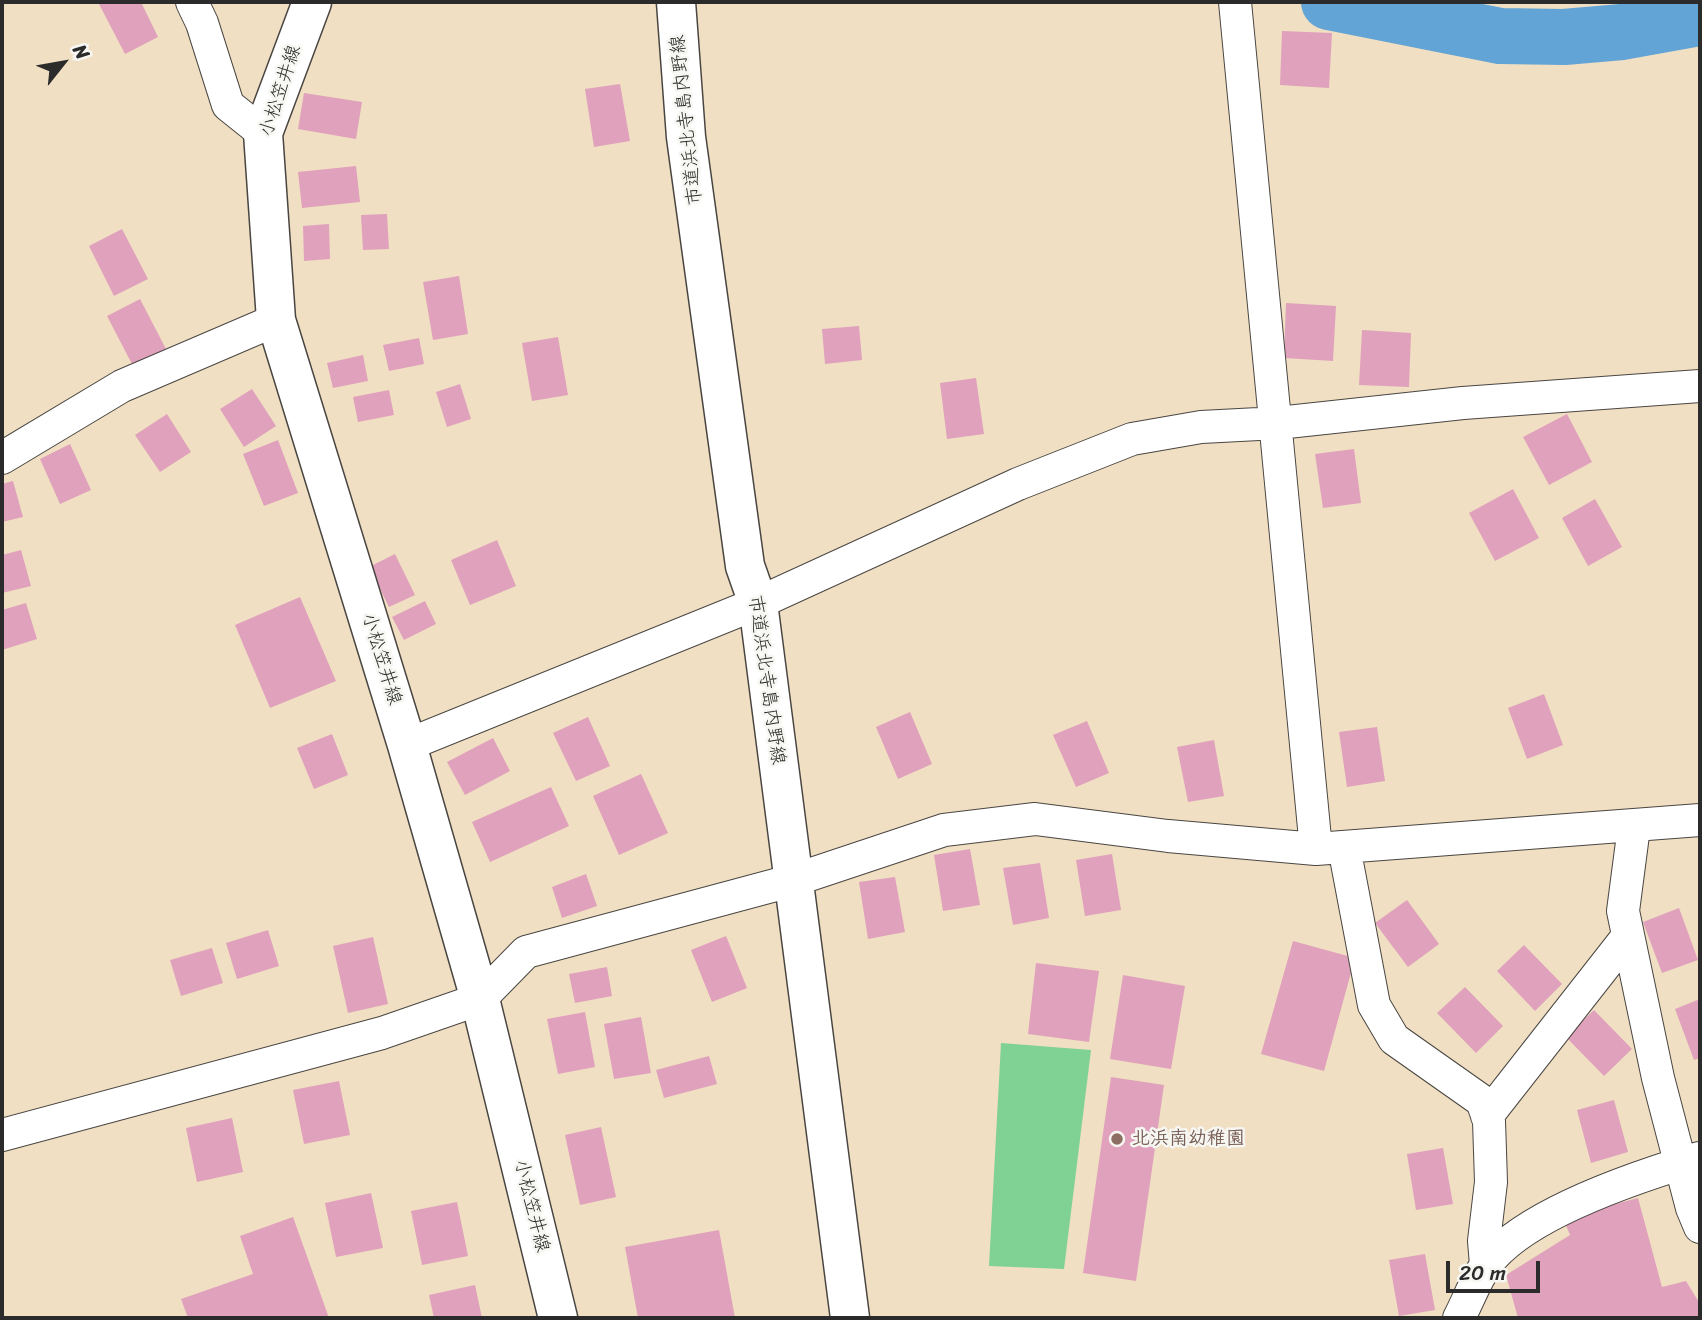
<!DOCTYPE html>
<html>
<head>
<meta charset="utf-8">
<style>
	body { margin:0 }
	#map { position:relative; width:1702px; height:1320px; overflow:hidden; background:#f0dfc2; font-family:Sriracha,sans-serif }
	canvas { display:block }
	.frame { position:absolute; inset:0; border:4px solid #2b2b2b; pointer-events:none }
	.north { position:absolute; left:28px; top:28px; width:70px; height:70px; -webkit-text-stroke:5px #f6f6f2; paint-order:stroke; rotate:59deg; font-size:19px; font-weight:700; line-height:28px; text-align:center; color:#2b2b2b }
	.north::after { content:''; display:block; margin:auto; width:24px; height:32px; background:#2b2b2b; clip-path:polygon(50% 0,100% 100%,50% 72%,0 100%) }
	.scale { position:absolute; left:1446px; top:1261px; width:94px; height:32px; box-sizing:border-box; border:4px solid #2b2b2b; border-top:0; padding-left:9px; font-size:21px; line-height:24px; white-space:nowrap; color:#2b2b2b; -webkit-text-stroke:5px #f6f6f2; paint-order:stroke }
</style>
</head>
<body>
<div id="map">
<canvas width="1702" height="1320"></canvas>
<div class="frame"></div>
<div class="north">N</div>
<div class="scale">20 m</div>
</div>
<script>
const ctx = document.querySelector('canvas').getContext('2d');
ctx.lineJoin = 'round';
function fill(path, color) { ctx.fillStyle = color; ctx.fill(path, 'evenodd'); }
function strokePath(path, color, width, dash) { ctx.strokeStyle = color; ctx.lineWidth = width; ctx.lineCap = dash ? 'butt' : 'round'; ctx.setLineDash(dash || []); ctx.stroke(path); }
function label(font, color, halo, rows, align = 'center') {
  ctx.font = font + ' Sriracha,"Klee One",sans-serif'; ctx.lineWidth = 5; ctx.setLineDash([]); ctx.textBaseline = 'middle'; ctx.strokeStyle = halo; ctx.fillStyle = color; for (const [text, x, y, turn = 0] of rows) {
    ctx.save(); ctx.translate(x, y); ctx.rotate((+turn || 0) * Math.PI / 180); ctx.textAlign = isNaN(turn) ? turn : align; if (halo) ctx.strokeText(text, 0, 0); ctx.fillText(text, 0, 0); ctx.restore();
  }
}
const green = new Path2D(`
	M1001,1043L1091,1050L1064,1269L989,1266Z`);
const river = new Path2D(`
	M1329,2L1500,36L1564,37L1622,32L1700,18`);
const building = new Path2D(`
	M104,2H141L158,37L125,54L99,4Z
	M1282,31L1332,33L1329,88L1280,85Z
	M620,84L630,141L594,147L585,89Z
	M304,93L362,102L356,139L298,129Z
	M356,166L360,202L302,208L298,172Z
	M387,214L389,249L363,250L361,215Z
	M329,224L330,259L304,261L303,226Z
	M122,229L148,279L114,296L89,246Z
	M459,276L468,334L433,340L423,282Z
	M140,299L166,349L133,366L107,316Z
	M1286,303L1336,306L1333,361L1284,358Z
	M859,326L862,360L825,364L822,329Z
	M1362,330L1411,333L1409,387L1359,385Z
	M558,337L568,395L532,401L522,343Z
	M419,338L424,364L389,371L383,345Z
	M363,355L368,381L333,388L327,363Z
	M976,378L984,434L947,439L940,383Z
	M460,384L471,419L447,427L436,392Z
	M252,389L276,426L244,447L220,409Z
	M389,390L394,415L358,422L353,397Z
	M167,414L191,452L160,472L135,435Z
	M1567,414L1592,462L1549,485L1523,437Z
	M278,440L298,493L264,506L243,454Z
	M70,444L91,490L60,504L40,459Z
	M1354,449L1361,503L1323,508L1315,454Z
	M13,481L23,517L2,522V484Z
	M1513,489L1539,538L1495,561L1469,513Z
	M1595,499L1622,547L1588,566L1562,518Z
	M497,540L516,586L470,605L451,560Z
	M21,550L31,586L2,593V555Z
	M395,554L415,595L389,607L369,567Z
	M300,597L336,681L270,708L235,625Z
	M425,601L436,624L404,640L392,617Z
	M26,603L37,639L2,650V610Z
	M1544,694L1563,745L1527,759L1508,708Z
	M910,712L932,764L898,779L876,727Z
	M588,717L610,766L576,781L553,733Z
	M1087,721L1109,773L1076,787L1053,735Z
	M1377,727L1385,781L1347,787L1339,732Z
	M332,734L348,775L314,789L297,748Z
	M493,738L510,771L465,795L447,762Z
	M1214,740L1224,796L1188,802L1177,747Z
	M641,774L668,833L619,855L593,796Z
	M551,787L569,826L490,862L472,822Z
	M970,849L980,905L943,911L934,855Z
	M1112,854L1121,910L1085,916L1076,860Z
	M1040,863L1049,918L1013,925L1003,868Z
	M586,874L597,906L562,918L552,887Z
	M895,877L905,932L868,939L859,882Z
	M1407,900L1439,944L1408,967L1375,923Z
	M1679,908L1698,960L1662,973L1643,922Z
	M268,930L279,966L237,979L226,943Z
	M726,936L747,988L712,1002L691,950Z
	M373,937L388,1004L348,1013L333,946Z
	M1293,941L1355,958L1324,1071L1261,1054Z
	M1524,945L1562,984L1535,1011L1497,971Z
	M212,948L223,983L181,996L170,960Z
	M1036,963L1099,971L1089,1042L1028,1034Z
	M607,967L612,996L575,1003L569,974Z
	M1123,975L1185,986L1171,1069L1110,1059Z
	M1465,987L1503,1026L1476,1053L1437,1013Z
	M1700,999V1058L1694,1060L1675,1009Z
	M1594,1010L1632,1049L1604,1076L1566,1037Z
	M585,1012L595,1067L558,1074L547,1019Z
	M641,1017L651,1073L614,1079L604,1024Z
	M709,1056L717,1084L664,1098L656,1070Z
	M1111,1077L1164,1085L1136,1281L1083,1273Z
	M339,1081L350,1135L304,1144L293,1090Z
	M1614,1100L1628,1152L1591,1163L1577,1110Z
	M232,1118L243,1172L197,1182L186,1128Z
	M601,1127L616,1197L580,1205L565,1135Z
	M1443,1148L1453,1204L1416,1210L1407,1154Z
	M371,1193L383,1248L336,1257L325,1203Z
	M1638,1198L1662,1287L1686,1281L1700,1304V1318H1518L1506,1275L1570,1235L1563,1218Z
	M457,1202L468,1256L422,1265L411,1211Z
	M293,1217L329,1318H188L181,1299L253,1274L240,1236Z
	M719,1230L735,1318H638L625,1247Z
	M1425,1254L1435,1310L1399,1316L1389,1260Z
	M475,1285L482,1318H434L429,1295Z`);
const street = new Path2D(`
	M192,2L202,23L228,105L263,133
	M1235,2L1316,849
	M2,458L122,386L276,320
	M407,745L758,603L1018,484L1132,439L1201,427L1278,423L1463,403L1700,386
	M1634,827L1623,911L1658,1078L1692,1208L1700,1227
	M1344,847L1374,1005L1394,1039L1482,1101L1489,1121L1491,1182L1484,1241L1486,1265
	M1487,1116L1628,936
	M2,1135L382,1033L480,999L526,952L794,880L944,830L1035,819L1168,836L1316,849L1700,820
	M1459,1318C1468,1301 1475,1281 1486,1265C1523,1214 1639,1176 1699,1158`);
const secondary = new Path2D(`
	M312,2L263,133L276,320L407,745L480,999L558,1318
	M676,2L686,137L745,566L758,603L850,1318`);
const markers = [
	[1117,1139,7,"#8d6e63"]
];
const streetNames = [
	["小松笠井線",281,91,-72],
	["市道浜北寺島内野線",687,120,-96],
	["小松笠井線",381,659,73],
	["市道浜北寺島内野線",766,680,82],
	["小松笠井線",531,1206,76]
];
const educationNames = [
	["北浜南幼稚園",1131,1139]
];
fill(green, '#80d294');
strokePath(river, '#62a4d5', 56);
fill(building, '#e0a1bc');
strokePath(street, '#494642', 34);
strokePath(secondary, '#494642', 41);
strokePath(street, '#fff', 32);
strokePath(secondary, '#fff', 38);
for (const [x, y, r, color] of markers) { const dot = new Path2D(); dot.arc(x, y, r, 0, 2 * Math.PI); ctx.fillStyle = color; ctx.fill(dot); strokePath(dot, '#f6f6f2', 2.5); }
label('19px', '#2b2b2b', '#f6f6f2', streetNames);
label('bold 19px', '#785e54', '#f6f6f2', educationNames, 'left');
</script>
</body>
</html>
